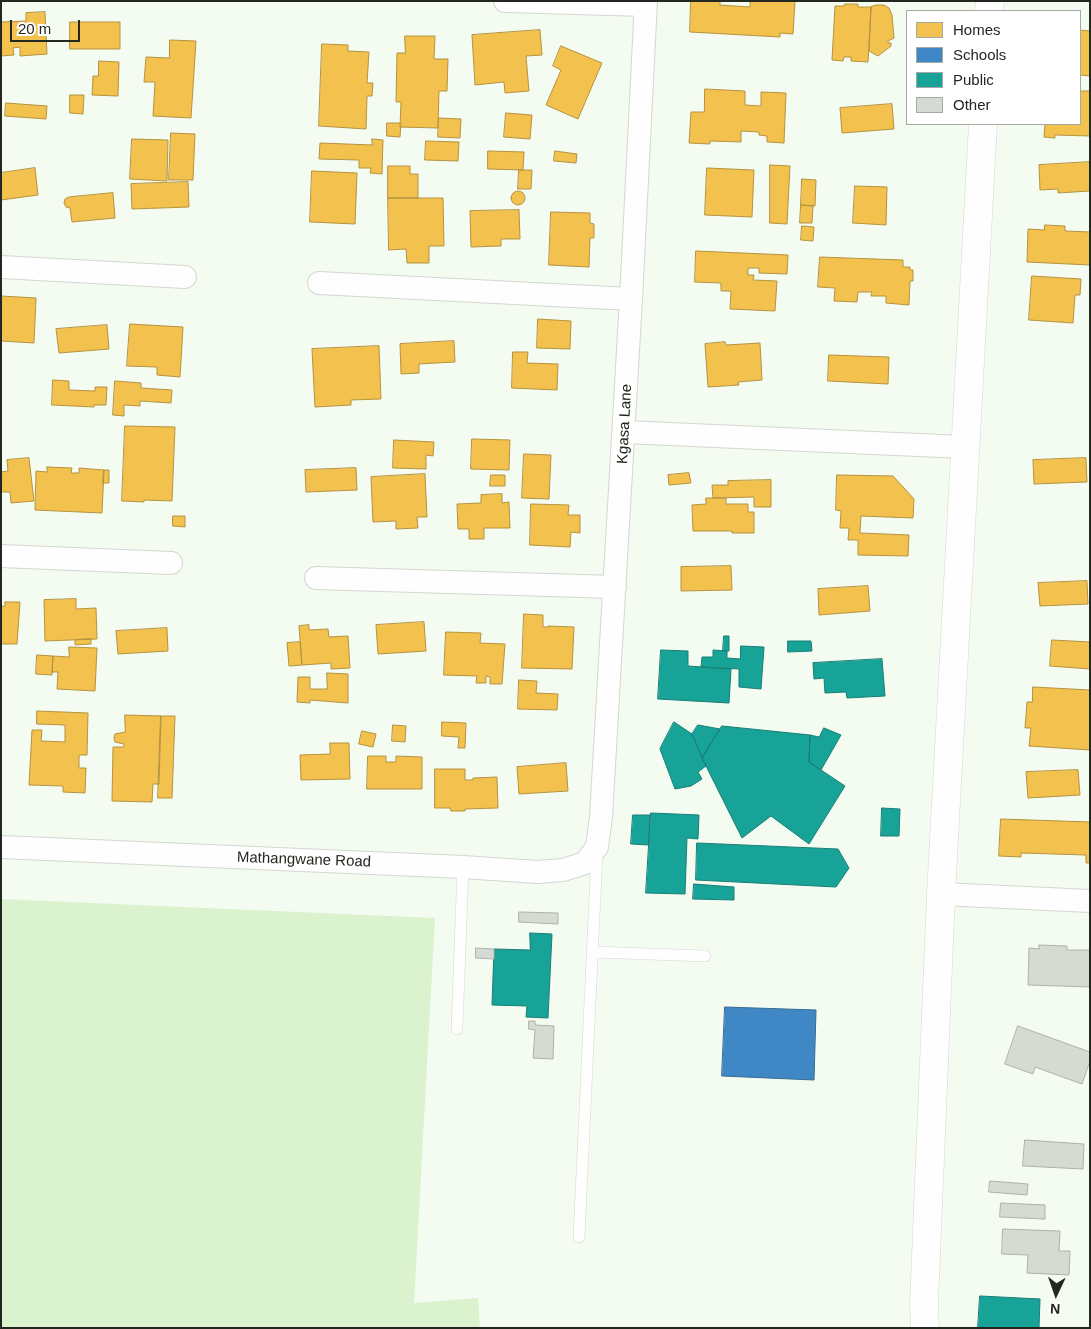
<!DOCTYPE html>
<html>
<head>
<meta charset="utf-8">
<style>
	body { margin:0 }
	#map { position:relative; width:1091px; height:1329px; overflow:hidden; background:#f4fbf1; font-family:Helvetica,sans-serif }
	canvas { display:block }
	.frame { position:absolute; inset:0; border:2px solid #22271f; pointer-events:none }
	.legend { position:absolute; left:906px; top:10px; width:175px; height:115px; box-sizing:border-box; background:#fff; border:1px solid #a7a9a5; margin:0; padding:6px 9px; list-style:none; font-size:15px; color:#22271f }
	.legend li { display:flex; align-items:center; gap:10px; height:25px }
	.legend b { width:25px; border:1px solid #a7a9a5 }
	.north { position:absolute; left:1031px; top:1269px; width:50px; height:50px; -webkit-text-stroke:4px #fff; paint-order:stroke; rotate:183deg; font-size:14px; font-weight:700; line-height:20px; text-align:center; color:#22271f }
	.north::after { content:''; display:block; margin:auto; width:18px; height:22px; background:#22271f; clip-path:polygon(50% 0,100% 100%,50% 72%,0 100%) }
	.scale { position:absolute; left:10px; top:20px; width:70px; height:22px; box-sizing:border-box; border:2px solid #22271f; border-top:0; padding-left:6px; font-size:15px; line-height:18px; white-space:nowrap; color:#22271f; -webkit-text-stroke:4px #fff; paint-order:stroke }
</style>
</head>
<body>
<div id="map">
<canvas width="1091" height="1329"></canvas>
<div class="frame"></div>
<ul class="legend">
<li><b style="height:14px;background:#f2c14e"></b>Homes</li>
<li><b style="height:14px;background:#3f88c5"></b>Schools</li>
<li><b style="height:14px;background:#17a398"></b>Public</li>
<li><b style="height:14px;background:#d5dbd2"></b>Other</li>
</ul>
<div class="north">N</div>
<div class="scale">20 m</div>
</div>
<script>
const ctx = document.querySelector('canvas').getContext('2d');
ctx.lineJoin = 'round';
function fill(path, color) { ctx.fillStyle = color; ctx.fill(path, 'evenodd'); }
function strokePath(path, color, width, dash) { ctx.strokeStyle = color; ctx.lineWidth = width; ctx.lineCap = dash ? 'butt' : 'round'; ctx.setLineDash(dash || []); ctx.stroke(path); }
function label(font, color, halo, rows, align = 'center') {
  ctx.font = font + ' Helvetica,sans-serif'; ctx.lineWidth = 5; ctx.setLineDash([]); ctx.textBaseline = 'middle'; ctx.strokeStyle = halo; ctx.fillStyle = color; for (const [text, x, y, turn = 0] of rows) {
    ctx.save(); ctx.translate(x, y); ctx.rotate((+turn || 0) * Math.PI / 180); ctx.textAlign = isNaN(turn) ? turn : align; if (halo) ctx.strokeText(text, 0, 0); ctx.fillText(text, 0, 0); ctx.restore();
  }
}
const green = new Path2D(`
	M1,899L435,918L414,1303L478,1298L480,1328H1Z`);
const homes = new Path2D(`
	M691,1H720V5L750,7V1H795L793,34L780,33V37L690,32Z
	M845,4H858V7H871L868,62L851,61V57H844L843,61L832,60L835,6H844Z
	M876,5H884L889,8L892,15L894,38L888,41V43H891V46L878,56L869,51L871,7Z
	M45,12L47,54L20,56V47L13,48L14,55L1,56V22L26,21V13Z
	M70,22H120V49H70Z
	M540,30L542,55L526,56L529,91L505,93L504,82L475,85L472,35Z
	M1080,30L1090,31V76L1080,75Z
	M405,36H435L434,59H448L447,91H439L438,128L400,127L401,102H396L397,53H405Z
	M170,40L196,41L191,118L153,116L155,82H144L146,57L169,58Z
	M322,44L348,45V51L369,52L367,83H373L372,96H367L366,129L319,126Z
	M561,46L602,63L578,119L546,105L561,70L553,66Z
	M99,61L119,62L118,96L92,95L93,76H98Z
	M705,89L745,91V105L761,106V92L786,93L784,143L767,142V136L759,135V132L741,131V142L710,141V144L689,143L691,112H704Z
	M1080,91H1090V136L1055,135V138L1044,137L1045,124H1080Z
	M70,95H84L83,114L70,113Z
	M6,103L47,106L46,119L5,116Z
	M892,104L894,129L842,133L840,108Z
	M506,113L532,115L530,139L504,137Z
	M439,118L461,119L460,138L438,137Z
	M387,123H401L400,137L387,136Z
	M171,133L195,134L193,180H169Z
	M132,139L168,140L167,181L130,179Z
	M372,139L383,140L382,174L370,173L371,168H359V160L319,159L320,143L372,145Z
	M426,141L459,142L458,161L425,160Z
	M488,151L524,152L523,170L488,169Z
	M555,151L577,154L576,163L554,161Z
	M1090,162V191L1058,193V189L1040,190L1039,165Z
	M770,165L790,166L787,224L770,223Z
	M388,166H410V174H418V198H388Z
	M35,168L38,195L1,200V173Z
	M707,168L754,170L752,217L705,215Z
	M519,170H532L531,189H518Z
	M312,171L357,173L355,224L310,222Z
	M802,179L816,180L815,206L801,205Z
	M188,182L189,207L132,209L131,184Z
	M855,186L887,187L886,225L853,223Z
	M511 198a7 7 0 1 1 14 0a7 7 0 1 1-14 0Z
	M113,193L115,218L72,222L70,208L66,207L64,203L65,199L69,197Z
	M388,198H443L444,246H429V263H407L406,249L389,250Z
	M801,205L813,206L812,223H800Z
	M519,210L520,239H501V246L471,247L470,211Z
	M551,212L590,213V223L594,224V238H590L589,267L549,265Z
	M1045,225L1065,226V231L1090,232V265L1027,262L1028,229L1044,230Z
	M802,226L814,227L813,241L801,240Z
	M696,251L788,255L787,274L759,273V268H748V275H754L753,280L777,281L775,311L730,309L731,291H721V283L695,282Z
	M820,257L903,260V267H910V270H913V281H910L909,305L886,303V296H871L872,292H858L857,302L834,301L835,288L818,287Z
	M1032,276L1081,279L1080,295H1075L1073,323L1029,320Z
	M1,296L36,298L34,343L1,341Z
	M538,319L571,321L570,349L537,348Z
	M130,324L183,327L180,377L157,375V367L127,366Z
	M107,325L109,349L59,353L56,329Z
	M454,341L455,362L419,364V373L401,374L400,344Z
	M725,342L726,345L760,343L762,380L738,382L739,385L708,387L705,344Z
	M379,346L381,399L351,400V405L315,407L312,349Z
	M513,352H528L527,363L558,364L557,390L512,388Z
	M829,355L889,357L888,384L828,381Z
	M53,380L69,381V390L95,391V387H107L106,405H94V407L52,405Z
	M115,381L141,383V388L172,390L171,403L140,401V406L124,405V416L113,415Z
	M125,426L175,427L172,501L144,500V502L122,501Z
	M472,439L510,440L509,470L471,469Z
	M394,440L434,442L433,456L426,455V469L393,468Z
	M524,454L551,455L549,499L522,498Z
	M29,458L34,501L11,503L10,492H1V472L8,471L7,460Z
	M1086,458L1087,482L1034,484L1033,460Z
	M47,467L72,468L71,473H79V468L104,470L102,513L35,510L36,471L47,472Z
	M356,468L357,490L306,492L305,470Z
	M104,470H109V483H103Z
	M689,473L691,483L669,485L668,475Z
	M425,474L427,517H417L418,528L396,529V521L373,522L371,477Z
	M491,475H505V486H490Z
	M837,475L893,476L914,499L913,518L861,516L860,533L909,535L908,556L858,555V540H848L849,528H840L841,511L836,510Z
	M771,480V507H754V497L713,498L712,485H728V481Z
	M502,494V503L509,502L510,528H484V539H469V529H458L457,504L481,503V495Z
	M706,498H726V504H748V512H754V533H732V531H693L692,505L706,504Z
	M531,504L569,505L568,515H580V533L571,532L570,547L530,545Z
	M173,516H185V527L173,526Z
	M731,566L732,590L681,591V567Z
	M1087,581L1088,604L1040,606L1038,583Z
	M868,586L870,611L819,615L818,589Z
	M76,599V609L96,608L97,639L45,641L44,600Z
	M5,602H20L17,644H1V606H5Z
	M524,614L543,615V627H548V626L574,627L572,669L522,668Z
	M424,622L426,651L378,654L376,625Z
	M309,625V630L328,629L329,637L348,636L350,668L331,669V663L302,665L299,626Z
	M167,628L168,651L118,654L116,631Z
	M446,632L481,633L480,643L505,644L502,684H490V677L486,676V683H476L477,676L444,675Z
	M91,639V644L75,645V640Z
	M1052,640L1090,642V669L1050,666Z
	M300,642L302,665L289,666L287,643Z
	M69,647L97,648L95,691L57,689L58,672H52L53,656L69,657Z
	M37,655L53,656L52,675L36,674Z
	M327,673L348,674V703L310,700V703L297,702L298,677H310V689H327Z
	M519,680L537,681L536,693L558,694L557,710L518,709Z
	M1033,687L1090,690V750L1029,746L1031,728H1025L1027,702H1032Z
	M37,711L88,713L87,755H79V768H86L85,793L63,792V786L29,785L32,730H42L41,741L65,742V725L37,724Z
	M125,715L161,716L159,784H153L152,802L112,801L113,747H124V744L115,742L114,738L115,734L125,732Z
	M161,716H175L172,798H158Z
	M442,722L466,723L465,748H458L459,737L442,736Z
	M393,725L406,726L405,742L392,741Z
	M362,731L376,734L373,747L359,744Z
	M330,743H349L350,779L301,780L300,755L330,754Z
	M368,756H386V762H396V756L422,757V789H367Z
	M566,763L568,791L519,794L517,767Z
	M435,769H465V780H473V778L497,777L498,808L465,809V811H451L450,808H435Z
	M1078,770L1080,795L1028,798L1026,772Z
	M1001,819L1090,822V863H1086V855L1021,853V857L999,856Z`);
const schools = new Path2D(`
	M725,1007L816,1010L814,1080L722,1076Z`);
const public = new Path2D(`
	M724,636H729V651H723Z
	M788,641H811L812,651L788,652Z
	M741,646L764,647L761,689L739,687V669L701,667L702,657H713V650L727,651V658L740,659Z
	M661,650L688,651V666L731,669L729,703L658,699Z
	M882,659L885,696L847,698L846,692L825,693L824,678L814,679L813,663Z
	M674,722L692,734L706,766L698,772L702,779L691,786L675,789L660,749Z
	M698,725L720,729L702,758L692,734Z
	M722,726L810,735L809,762L845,786L809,844L771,816L742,838L702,758Z
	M824,728L841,735L821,770L809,762L810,735L819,737Z
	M882,808L900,809L899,836H881Z
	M651,813L699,815L698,839L687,838L685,894L646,893Z
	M633,815H650L649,845L631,844Z
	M697,843L838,849L849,868L836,887L696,880Z
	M694,884L734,887V900L693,899Z
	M530,933L552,934L548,1018L526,1017L527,1006L492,1005L494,949L530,950Z
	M980,1296L1040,1299L1039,1328H978Z`);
const building = new Path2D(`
	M519,912L558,913V924L519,922Z
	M1039,945L1067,946V950H1090V987L1028,985L1029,948L1039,949Z
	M476,948L494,949V959L476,958Z
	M529,1021H535V1025L554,1026L553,1059L533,1058L535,1030L529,1029Z
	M1018,1026L1090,1052V1061L1082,1084L1035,1067L1033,1074L1005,1064Z
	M1025,1140L1084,1144L1083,1169L1023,1166Z
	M990,1181L1028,1184L1027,1195L989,1192Z
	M1001,1203L1045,1205V1219L1000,1217Z
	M1003,1229L1060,1231L1059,1251H1070L1069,1275L1027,1273L1028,1255L1002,1254Z`);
const lane = new Path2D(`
	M593,952L705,956
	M457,1029L463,867
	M579,1237L597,853`);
const street = new Path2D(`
	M505,1L645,5
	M1,267L185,277
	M319,283L631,299
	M624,432L964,447
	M1,556L171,563
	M316,578L615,587
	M1,847L463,867L537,872L563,870L585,863L597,847L601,817L631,299L646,1
	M941,894L1090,901`);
const secondary = new Path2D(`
	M989,11L990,1
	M925,1328L924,1304L941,894L983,124`);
const streetNames = [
	["Kgasa Lane",625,424,-87],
	["Mathangwane Road",304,860,2]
];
fill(green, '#daf2ce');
fill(homes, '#f2c14e');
strokePath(homes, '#b49340', 1);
fill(schools, '#3f88c5');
strokePath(schools, '#366b93', 1);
fill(public, '#17a398');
strokePath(public, '#1a7e74', 1);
fill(building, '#d5dbd2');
strokePath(building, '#acb2aa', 1);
strokePath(lane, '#d2d8cf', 12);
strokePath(street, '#d2d8cf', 24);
strokePath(secondary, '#d2d8cf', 29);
strokePath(lane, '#fdfefd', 11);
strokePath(street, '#fdfefd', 22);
strokePath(secondary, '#fdfefd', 28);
label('15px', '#22271f', '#fff', streetNames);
</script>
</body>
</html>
